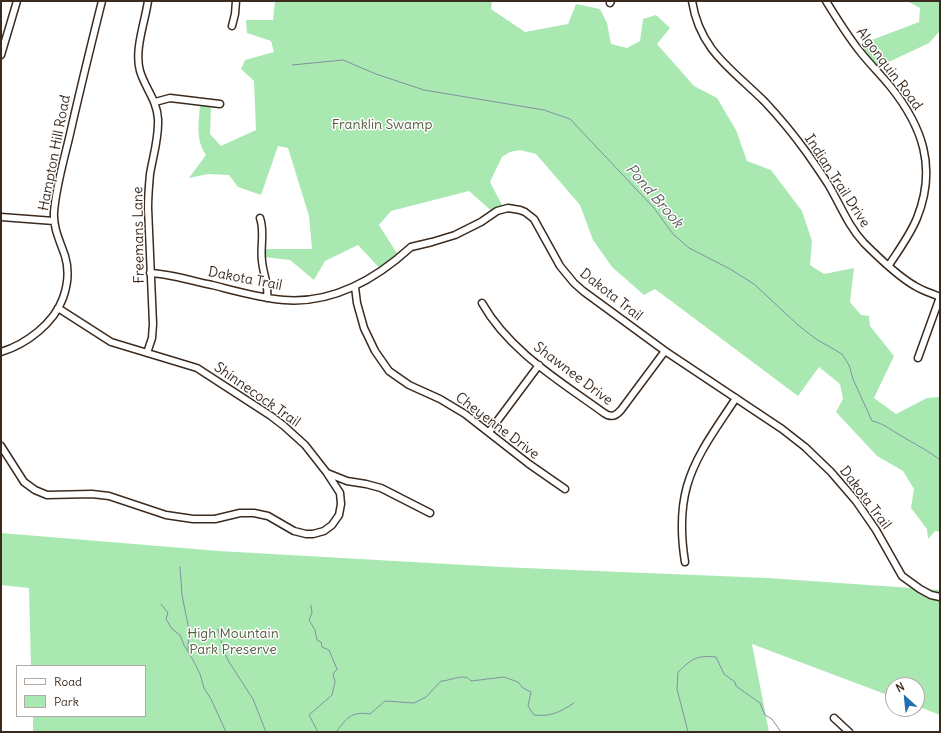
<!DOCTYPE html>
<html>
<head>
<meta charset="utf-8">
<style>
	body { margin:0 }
	#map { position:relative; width:941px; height:733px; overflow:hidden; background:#fff; font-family:Delius,sans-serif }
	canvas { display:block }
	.frame { position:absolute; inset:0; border:2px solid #3b2a1e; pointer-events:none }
	.legend { position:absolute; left:16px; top:665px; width:130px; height:52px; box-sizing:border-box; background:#fff; border:1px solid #b1aaa5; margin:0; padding:5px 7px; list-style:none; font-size:12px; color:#3b2a1e }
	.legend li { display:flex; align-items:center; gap:8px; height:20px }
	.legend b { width:20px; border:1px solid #b1aaa5 }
	.north { position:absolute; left:885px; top:677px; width:40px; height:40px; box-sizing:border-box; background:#fff; border:1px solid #b1aaa5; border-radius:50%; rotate:333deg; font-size:11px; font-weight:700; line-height:16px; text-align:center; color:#3b2a1e }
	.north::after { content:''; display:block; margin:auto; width:14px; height:18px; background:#1f6fb2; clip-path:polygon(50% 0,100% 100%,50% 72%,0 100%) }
</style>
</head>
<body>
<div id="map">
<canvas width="941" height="733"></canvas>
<div class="frame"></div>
<ul class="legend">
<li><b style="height:5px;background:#fff"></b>Road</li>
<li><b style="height:11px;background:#a9e9b1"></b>Park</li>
</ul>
<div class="north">N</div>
</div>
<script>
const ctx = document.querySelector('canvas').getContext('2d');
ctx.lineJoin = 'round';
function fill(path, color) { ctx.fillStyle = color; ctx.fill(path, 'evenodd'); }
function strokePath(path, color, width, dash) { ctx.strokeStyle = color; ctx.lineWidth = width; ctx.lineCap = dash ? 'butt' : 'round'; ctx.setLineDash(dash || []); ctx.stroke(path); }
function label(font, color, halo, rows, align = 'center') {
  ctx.font = font + ' Delius,sans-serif'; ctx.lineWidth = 3; ctx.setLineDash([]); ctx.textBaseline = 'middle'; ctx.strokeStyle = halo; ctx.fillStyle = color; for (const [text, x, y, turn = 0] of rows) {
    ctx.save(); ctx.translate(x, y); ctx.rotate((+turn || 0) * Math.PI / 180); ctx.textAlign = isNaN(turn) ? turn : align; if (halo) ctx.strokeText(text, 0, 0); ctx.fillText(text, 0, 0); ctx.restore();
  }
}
const green = new Path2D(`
	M275,1H492L491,9L525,32L568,24L576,4L600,9L607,23L611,44L627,48L640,41L643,19L656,15L670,28L657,44L694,86L717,98L736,130L747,161L771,170L802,211L812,241L810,265L824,274L854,268L850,302L861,315L869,316L870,326L894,356L874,398L896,414L927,398L940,397V532L935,531L928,539L927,529L911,508L914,489L903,471L877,456L836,412L843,399L840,384L819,367L798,396L655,289L644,295L612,267L593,240L580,205L536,154L520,150L510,152L502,157L490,182L504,209L496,215L469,191L391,211L379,225L400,258L384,273L358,245L325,261L314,280L290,260L263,257V249H312L309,216L288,148L278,146L261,195L238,187L229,175L208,174L189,178L206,155C195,139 199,122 200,104L211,107L210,134L221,146L256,130L254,81L241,69L245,60L274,52L271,41L247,33L246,20H273Z
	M907,1H940V31L929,43L876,68L856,46L919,22L920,8Z
	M1,533L219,551L501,567L768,578L940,590V715L917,706V685H893V697L752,644L769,732H33V716H145V666H31L29,588L1,585Z`);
const stream = new Path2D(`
	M292,65L343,60L376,74L424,90L544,110L570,119L654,208L673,234L689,248L730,269L754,284L798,325L816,339L842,354L849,365L853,379L872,421C885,424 889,429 900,435C914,444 926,449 940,460
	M180,567L182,595L189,630L188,650
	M161,604L168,613L166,619L172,629L180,635L184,645L192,658L200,674L204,688L211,699L226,732
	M311,605L312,613L309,620L315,630L317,640L321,642L322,647L329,650L337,669L333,674L335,682L332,695L309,715L318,732
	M218,629L224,652L229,662L253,699L266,732
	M336,732C347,718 351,711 370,714L385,701L414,703L426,697L441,681C451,681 465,672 471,681L504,677L518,682L523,688L531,692L528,706L534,715C551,717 560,712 574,703
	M688,732L677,689L678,672C692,659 696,655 716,657L724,674L735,682L736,686L760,703L765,715L772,719L781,732`);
const minor = new Path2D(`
	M692,1C700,51 732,69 765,102C780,118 794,135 807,153C814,163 821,173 828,184C840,204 848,226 864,243C877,256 899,277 915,286C923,291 931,293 940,297
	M826,1C837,19 848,37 862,54C871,65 881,75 890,86C923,127 937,168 917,218C910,235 899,250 889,265
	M610,3L611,1
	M232,26L235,14L236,1
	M1,55L17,1
	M155,102L170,98L220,104
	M1,217L54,221
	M260,218C265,232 260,246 262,261C263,274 269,284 267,298
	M150,273C171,274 192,281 212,285C236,291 260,298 284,300C334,304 376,279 411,247L432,242L455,235L481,222L497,211L508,208L520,210L525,212L534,219L560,266L574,283L583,291L665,351L782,429L805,447L831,472L856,501L876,530L902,576L920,589L931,595L940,597
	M355,287L357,303L364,328L375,351L389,371L409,385L440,399L465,414L529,464L565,489
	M482,303C509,351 560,381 604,413C611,418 616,416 621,410L665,351
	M1,352C27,344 54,323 63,298C68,284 69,269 65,256C60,241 53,228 54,212C56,186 64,160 70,134C80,90 91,45 102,1
	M147,353L152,338L153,324L148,208C148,196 149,185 150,174C153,156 159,138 158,119C157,100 145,88 140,71C134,50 145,22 148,1
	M918,358L940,297
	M489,432L539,365
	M1,446L24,482L35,490L47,495L92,494L109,496L166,515L193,519H215L240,513H254L268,516L294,531L306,534H313L324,531L332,525L339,515L341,504L340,493L327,473L305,445L284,426L271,416L197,368L111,342L58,308
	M327,473L347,481L366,484L381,488L430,513
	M685,562C681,537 680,511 687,486C696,454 718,426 736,398
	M834,718L849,732`);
const streetNames = [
	["Algonquin Road",889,69,53],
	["Hampton Hill Road",55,153,-79],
	["Indian Trail Drive",837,181,57],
	["Freemans Lane",139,235,-91],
	["Dakota Trail",245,279,11],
	["Dakota Trail",611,295,38],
	["Shawnee Drive",573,374,37],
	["Shinnecock Trail",257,395,35],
	["Cheyenne Drive",497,426,37],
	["Dakota Trail",865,498,53]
];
const parkNames = [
	["Franklin Swamp",382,125],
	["High Mountain",233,634],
	["Park Preserve",233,650]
];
const waterNames = [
	["Pond Brook",654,196,49]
];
fill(green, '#a9e9b1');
strokePath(stream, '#8191a1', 1);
strokePath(minor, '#3b2a1e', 9);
strokePath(minor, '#fff', 6);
label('14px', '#3b2a1e', '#fff', streetNames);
label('14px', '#565a43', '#fff', parkNames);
label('italic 15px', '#5e5d5f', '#fff', waterNames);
</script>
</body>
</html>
